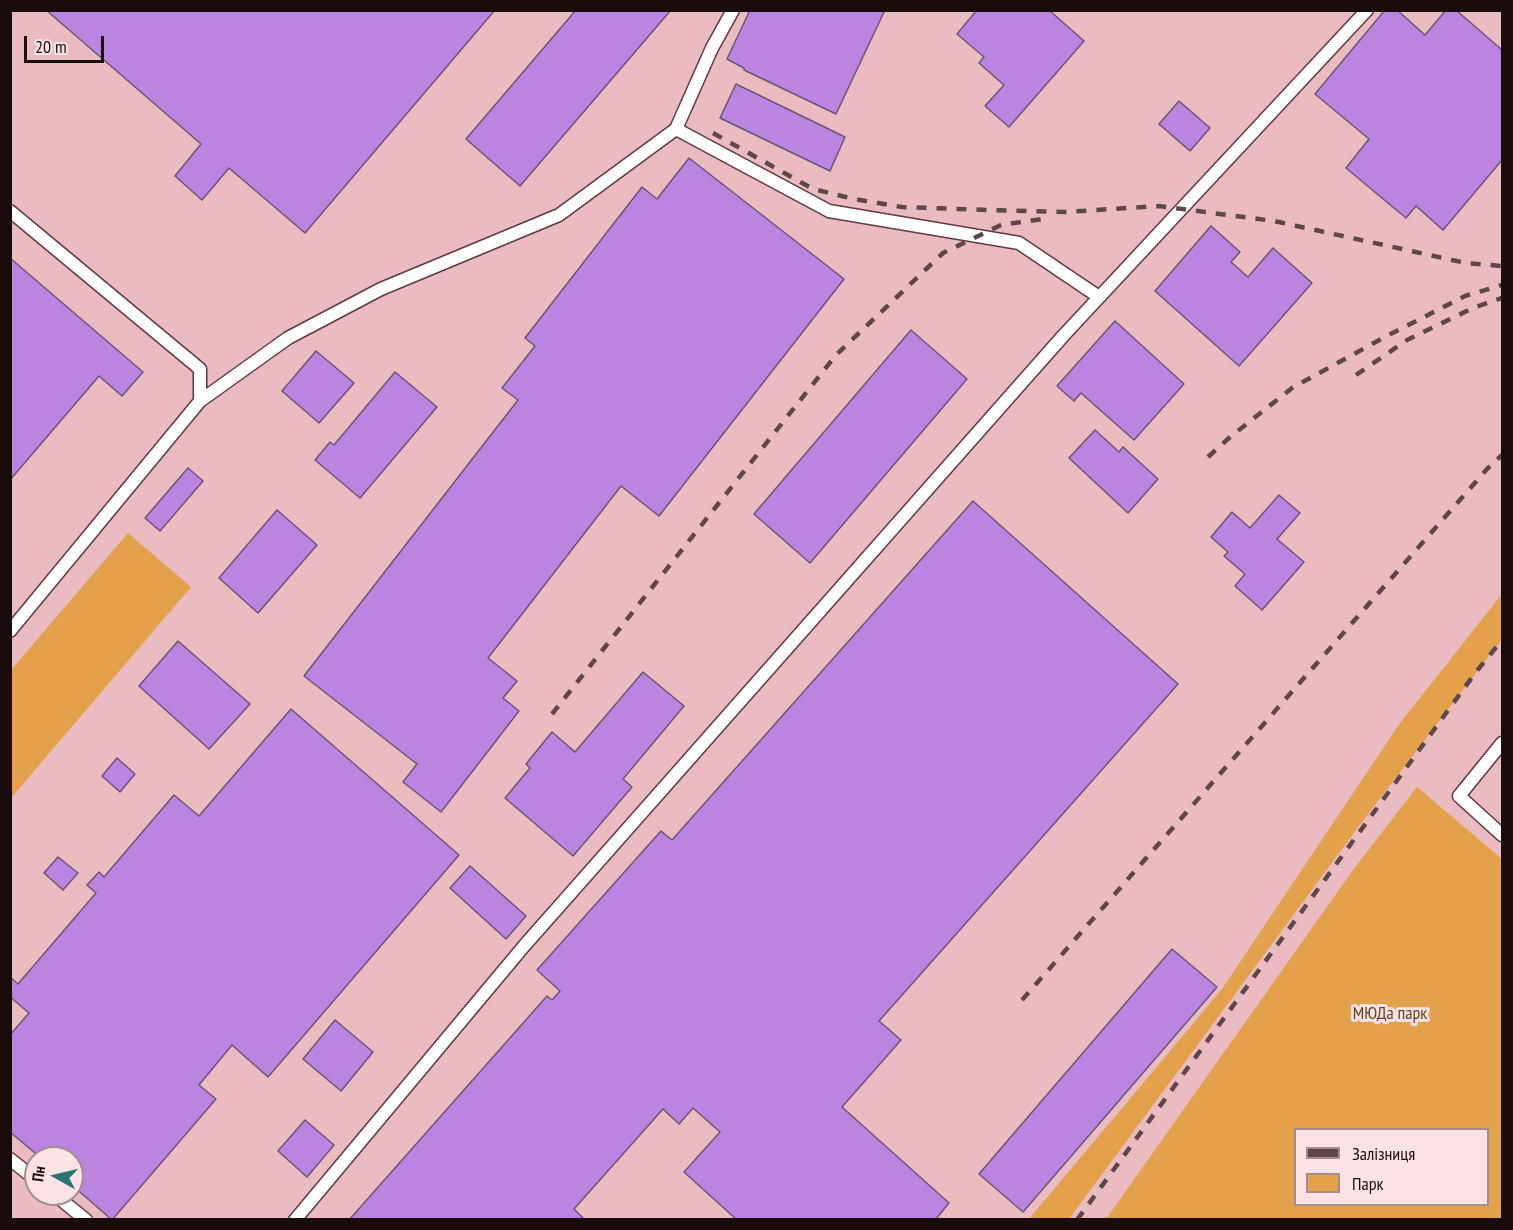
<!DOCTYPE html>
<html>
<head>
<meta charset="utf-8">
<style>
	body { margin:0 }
	#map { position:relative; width:1513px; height:1230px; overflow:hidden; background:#eabcc1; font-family:"PT Sans Narrow",sans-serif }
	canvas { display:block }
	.frame { position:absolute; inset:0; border:12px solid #1a0b0d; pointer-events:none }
	.legend { position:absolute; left:1294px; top:1128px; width:195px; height:78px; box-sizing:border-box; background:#fbe3e5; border:2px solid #a18d8f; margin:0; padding:8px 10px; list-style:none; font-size:18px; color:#1a0b0d }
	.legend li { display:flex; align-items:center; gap:12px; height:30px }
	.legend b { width:30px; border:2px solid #a18d8f }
	.north { position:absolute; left:24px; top:1146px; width:60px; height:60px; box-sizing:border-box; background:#fbe3e5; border:2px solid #a18d8f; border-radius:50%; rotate:278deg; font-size:16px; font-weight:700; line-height:24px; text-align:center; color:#1a0b0d }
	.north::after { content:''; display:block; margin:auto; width:21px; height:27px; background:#2a7471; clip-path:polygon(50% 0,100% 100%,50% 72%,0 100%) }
	.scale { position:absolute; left:24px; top:36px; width:80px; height:27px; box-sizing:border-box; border:3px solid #1a0b0d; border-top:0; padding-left:8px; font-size:18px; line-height:21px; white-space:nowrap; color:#1a0b0d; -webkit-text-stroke:4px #fbe3e5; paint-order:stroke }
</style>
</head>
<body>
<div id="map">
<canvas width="1513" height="1230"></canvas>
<div class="frame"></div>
<ul class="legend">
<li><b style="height:8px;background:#5f4649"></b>Залізниця</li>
<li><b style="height:16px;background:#e3a14b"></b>Парк</li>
</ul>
<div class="north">Пн</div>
<div class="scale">20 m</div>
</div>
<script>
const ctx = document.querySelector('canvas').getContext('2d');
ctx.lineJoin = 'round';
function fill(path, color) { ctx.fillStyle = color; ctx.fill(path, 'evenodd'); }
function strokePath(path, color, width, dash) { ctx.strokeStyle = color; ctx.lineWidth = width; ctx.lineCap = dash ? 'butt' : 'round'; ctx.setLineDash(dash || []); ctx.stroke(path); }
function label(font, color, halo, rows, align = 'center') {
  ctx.font = font + ' "PT Sans Narrow",sans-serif'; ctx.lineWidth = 6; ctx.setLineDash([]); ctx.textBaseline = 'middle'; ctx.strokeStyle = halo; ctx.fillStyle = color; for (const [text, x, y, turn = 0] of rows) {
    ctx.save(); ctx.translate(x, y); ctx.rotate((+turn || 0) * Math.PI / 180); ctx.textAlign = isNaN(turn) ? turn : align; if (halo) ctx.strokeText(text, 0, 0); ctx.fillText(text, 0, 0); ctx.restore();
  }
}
const green = new Path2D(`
	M128,533L191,587L11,798V670Z
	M1502,594V639L1365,818L1069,1219H1029L1222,989L1400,723Z
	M1417,787L1502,859V1219H1106L1353,870ZM1296,1130H1488V1204H1296Z`);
const building = new Path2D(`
	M46,10H495L305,233L229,168L202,200L175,176L201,144Z
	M576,10H671L520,186L466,139Z
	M750,10H885L836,114L744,70V68L727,59Z
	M977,10H1049L1084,41L1009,127L985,106L1004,85L979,63L984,57L957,34Z
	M1385,10H1397L1425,35L1446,10H1456L1502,50V160L1443,230L1416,206L1406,218L1346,168L1369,139L1315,94Z
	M736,84L845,137L830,171L720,118Z
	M1179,101L1210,128L1190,151L1159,124Z
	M689,158L844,279L659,516L621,486L488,658L517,681L503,698L519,711L441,812L403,782L417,764L304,676L518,400L502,388L535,346L525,338L642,187L657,199Z
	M1211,226L1240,252L1231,262L1248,277L1273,248L1312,283L1239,366L1155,291Z
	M10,258L143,372L122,396L99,376L10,480Z
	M1115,321L1184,384L1134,440L1081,393L1074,401L1057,386Z
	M911,330L967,379L810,563L754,514Z
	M316,351L354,383L319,423L282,391Z
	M395,372L437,407L360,498L315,460L330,442L334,445Z
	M1095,430L1119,452L1123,447L1158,479L1128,513L1069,458Z
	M188,468L203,481L160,531L145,518Z
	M1279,495L1300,513L1277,539L1304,562L1262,610L1235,586L1245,574L1224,556L1228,552L1211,537L1232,512L1250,528Z
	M973,501L1178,684L879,1021L901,1040L842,1107L949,1203L935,1220H737L684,1172L720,1132L693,1108L679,1124L663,1109L574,1209L585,1220H349L547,996L552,1000L560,991L537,970L661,831L672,840Z
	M277,510L317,545L258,613L219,578Z
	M178,641L250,704L209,749L139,686Z
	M643,672L684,706L623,779L632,787L573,856L505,798L530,768L526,764L552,732L575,752Z
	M291,709L459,855L268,1077L232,1045L199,1085L216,1099L112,1220L72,1185V1158H41L10,1132V1035L29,1013L10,997V977L18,984L96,893L87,885L99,872L104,877L174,795L199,816Z
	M117,758L135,774L120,792L102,776Z
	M58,857L78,873L63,890L44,873Z
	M470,866L526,916L506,939L450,888Z
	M1172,949L1217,987L1023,1212L979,1174Z
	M335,1020L373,1052L341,1091L303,1059Z
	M305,1120L334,1145L307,1177L278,1151Z`);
const service = new Path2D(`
	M676,129L712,48L733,10
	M10,211L200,369V401L10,631
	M200,401L288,338L381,289L559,215L676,129L829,211L1019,243L1099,297
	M1502,743L1459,796L1502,835
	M10,1159L36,1180
	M54,1194L86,1220
	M295,1220L524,946L1063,336L1367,10`);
const rail = new Path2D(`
	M713,133L813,189L854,199L902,207L989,210L1065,212L1159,206L1274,221L1466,263L1502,266
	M1356,375L1407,340L1473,308L1502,298
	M1208,457L1229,438L1292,388L1383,338L1465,296L1502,285
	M552,714L836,355L943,253L1001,225L1049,218
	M1022,1000L1487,469L1502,455
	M1077,1220L1476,672L1502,640`);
const parkNames = [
	["МЮДа парк",1390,1014]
];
fill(green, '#e3a14b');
fill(building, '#bc84e1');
strokePath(building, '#675574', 1.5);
strokePath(service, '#5f393e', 15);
strokePath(service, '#fff', 12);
strokePath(rail, '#5f4649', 4.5, [10, 10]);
label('18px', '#63441c', '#fbe3e5', parkNames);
</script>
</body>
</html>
